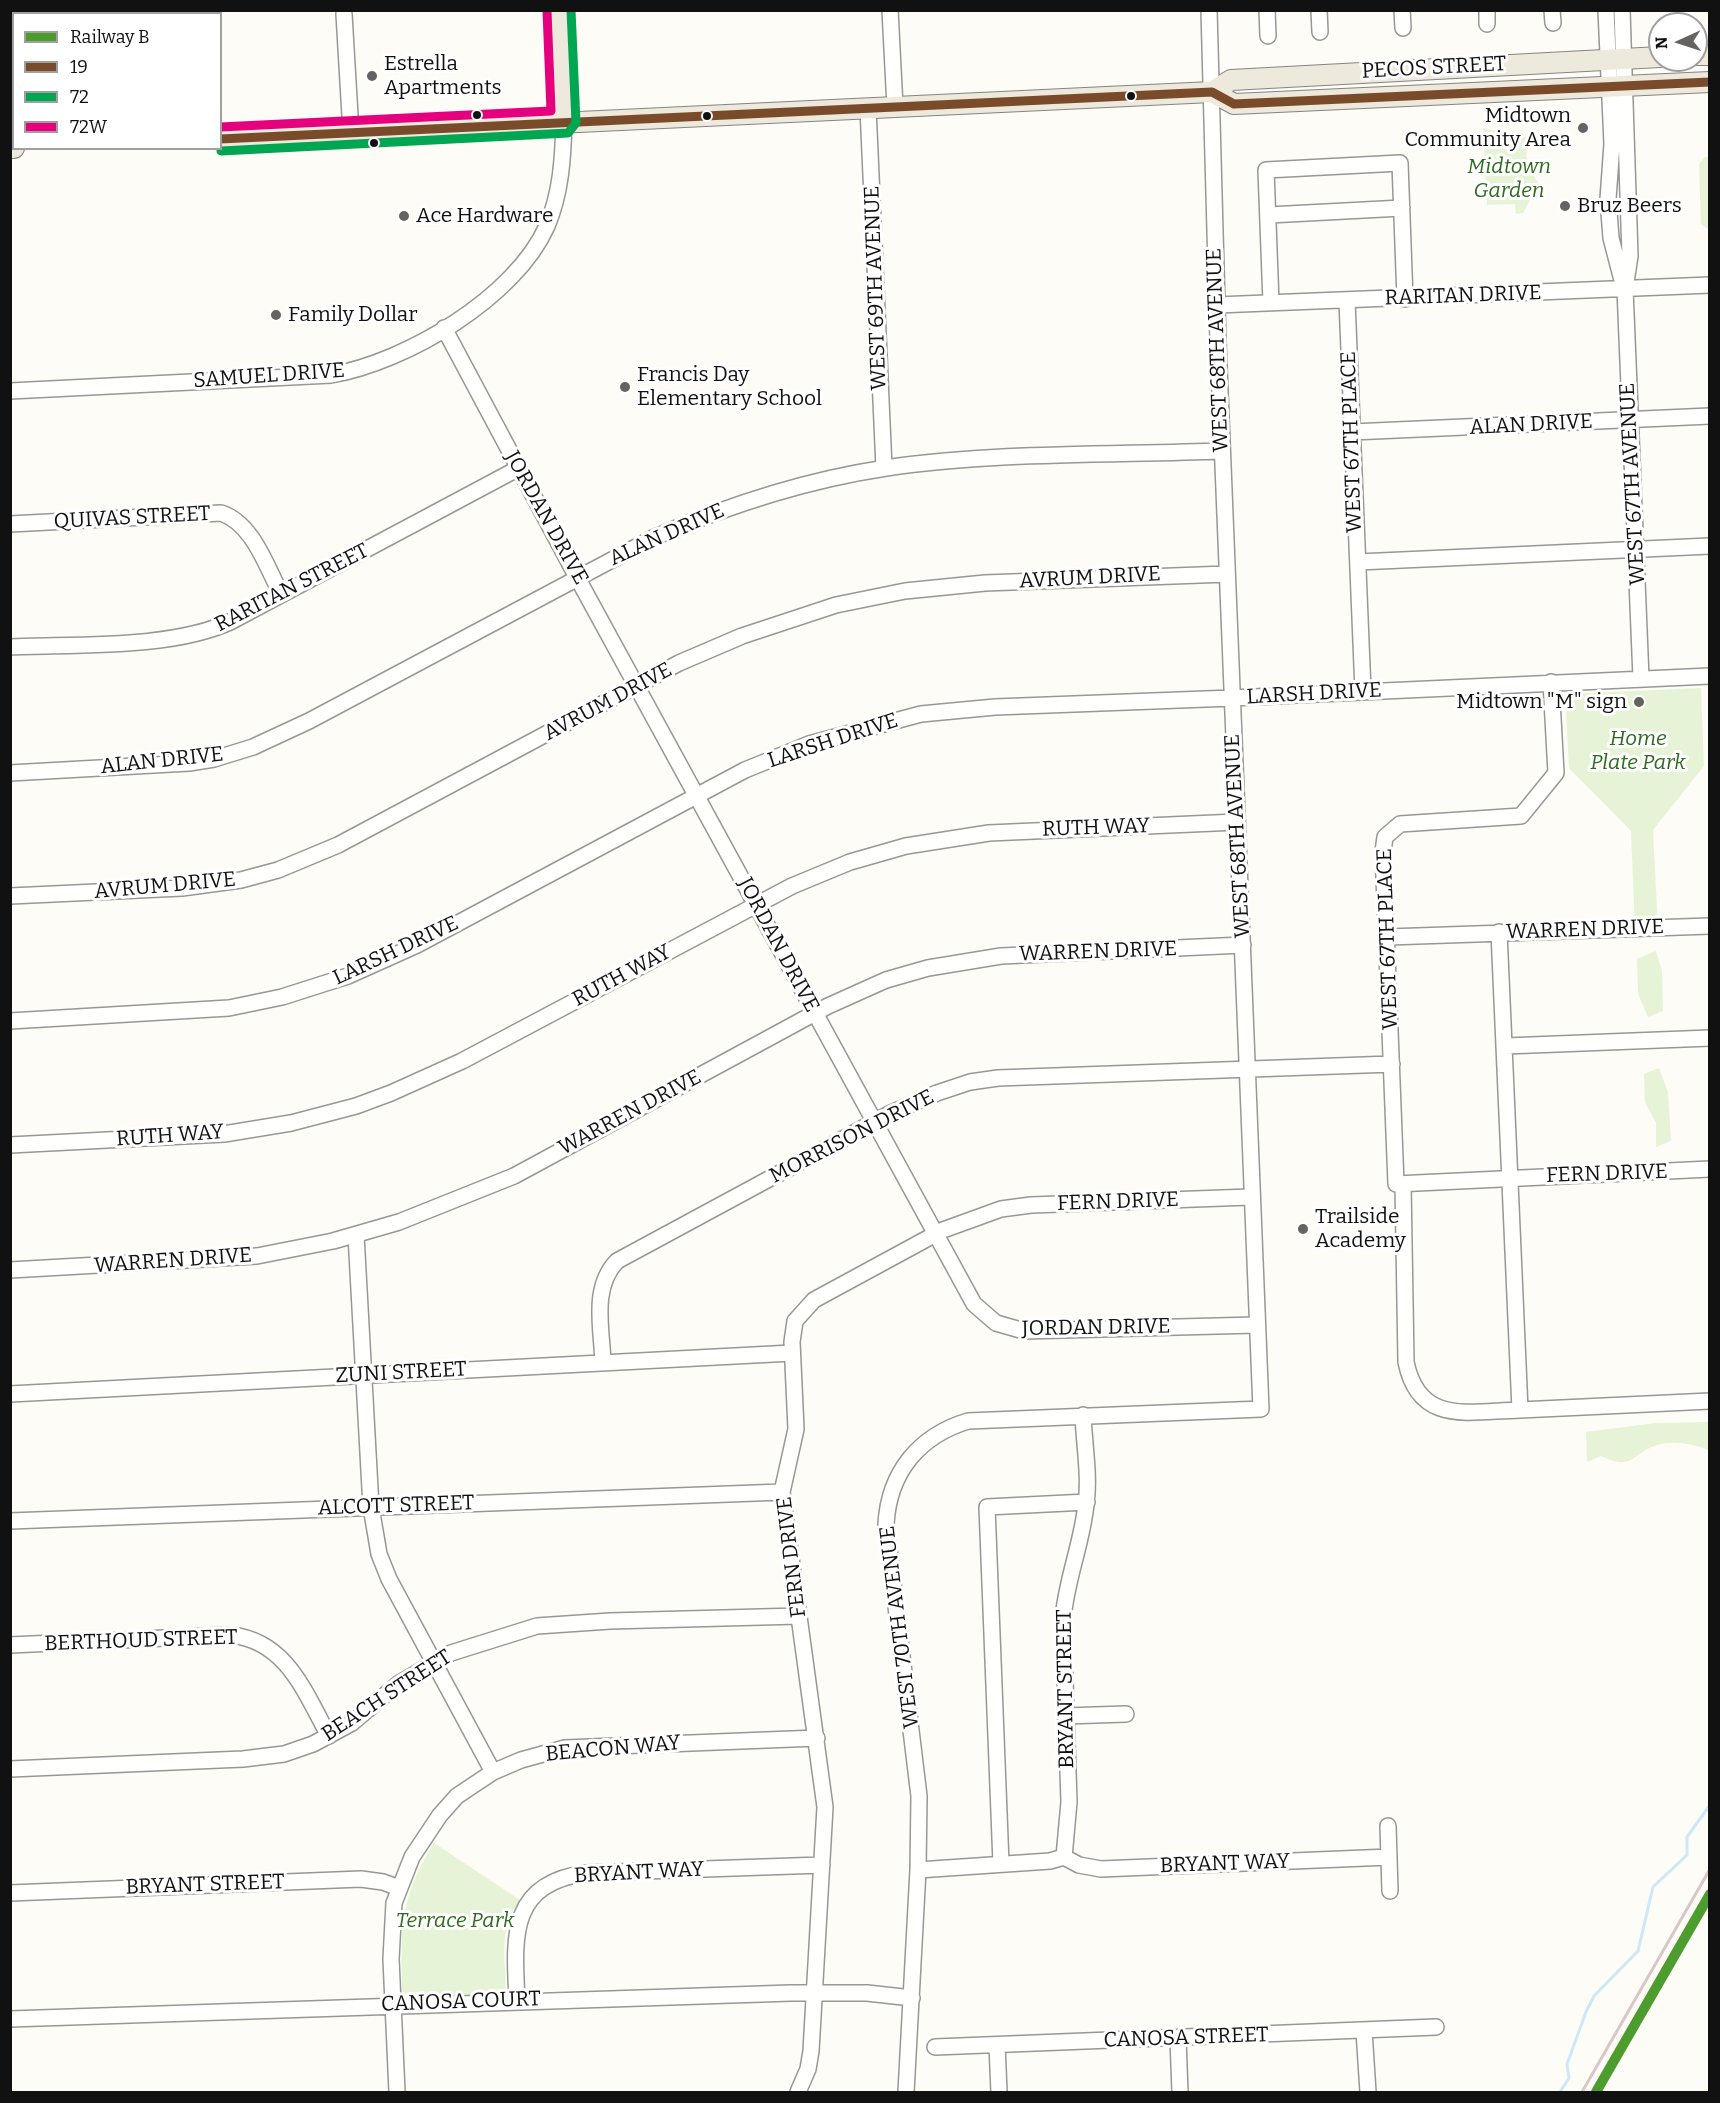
<!DOCTYPE html>
<html>
<head>
<meta charset="utf-8">
<style>
	body { margin:0 }
	#map { position:relative; width:1720px; height:2103px; overflow:hidden; background:#fdfcf7; font-family:Bitter,serif }
	canvas { display:block }
	.frame { position:absolute; inset:0; border:12px solid #111; pointer-events:none }
	.legend { position:absolute; left:12px; top:12px; width:210px; height:138px; box-sizing:border-box; background:#fff; border:2px solid #a0a0a0; margin:0; padding:8px 10px; list-style:none; font-size:18px; color:#111 }
	.legend li { display:flex; align-items:center; gap:12px; height:30px }
	.legend b { width:30px; border:2px solid #a0a0a0 }
	.north { position:absolute; left:1648px; top:12px; width:60px; height:60px; box-sizing:border-box; background:#fff; border:2px solid #a0a0a0; border-radius:50%; rotate:267deg; font-size:16px; font-weight:700; line-height:24px; text-align:center; color:#111 }
	.north::after { content:''; display:block; margin:auto; width:21px; height:27px; background:#646362; clip-path:polygon(50% 0,100% 100%,50% 72%,0 100%) }
</style>
</head>
<body>
<div id="map">
<canvas width="1720" height="2103"></canvas>
<div class="frame"></div>
<ul class="legend">
<li><b style="height:8px;background:#4c9c2e"></b>Railway B</li>
<li><b style="height:8px;background:#7a4b2a"></b>19</li>
<li><b style="height:8px;background:#00a651"></b>72</li>
<li><b style="height:8px;background:#e5007d"></b>72W</li>
</ul>
<div class="north">N</div>
</div>
<script>
const ctx = document.querySelector('canvas').getContext('2d');
ctx.lineJoin = 'round';
function fill(path, color) { ctx.fillStyle = color; ctx.fill(path, 'evenodd'); }
function strokePath(path, color, width, dash) { ctx.strokeStyle = color; ctx.lineWidth = width; ctx.lineCap = dash ? 'butt' : 'round'; ctx.setLineDash(dash || []); ctx.stroke(path); }
function label(font, color, halo, rows, align = 'center') {
  ctx.font = font + ' Bitter,serif'; ctx.lineWidth = 6; ctx.setLineDash([]); ctx.textBaseline = 'middle'; ctx.strokeStyle = halo; ctx.fillStyle = color; for (const [text, x, y, turn = 0] of rows) {
    ctx.save(); ctx.translate(x, y); ctx.rotate((+turn || 0) * Math.PI / 180); ctx.textAlign = isNaN(turn) ? turn : align; if (halo) ctx.strokeText(text, 0, 0); ctx.fillText(text, 0, 0); ctx.restore();
  }
}
const green = new Path2D(`
	M1483,128L1530,138C1522,156 1529,169 1539,184L1523,213L1516,214L1515,204L1487,205Z
	M1705,157H1709V230L1701,224L1699,164Z
	M1701,688L1704,766L1653,830L1658,928L1635,929L1631,831L1569,768L1565,694Z
	M1656,951L1662,971L1663,1011L1648,1017L1638,994L1637,959Z
	M1659,1068L1668,1092L1671,1141L1656,1147V1123L1645,1102L1644,1074Z
	M1709,1422V1450C1694,1444 1674,1440 1657,1445C1631,1453 1634,1472 1601,1456L1587,1462L1586,1432L1656,1423Z
	M434,1843L520,1900C499,1925 505,1957 506,1988L500,1994L408,1996L402,1991C401,1927 399,1899 434,1843Z`);
const stream = new Path2D(`
	M1560,2092L1569,2078L1567,2064L1586,2012L1594,1996L1638,1951L1653,1887L1687,1855V1837L1710,1805`);
const minor = new Path2D(`
	M25,10V14
	M890,10L895,107
	M1267,10L1268,36
	M1319,10L1320,32
	M1402,10L1403,28
	M1487,10V24
	M1552,10L1553,23
	M1606,10L1612,144L1608,199L1611,238L1623,284
	M1622,10L1630,256L1625,289L1641,678
	M344,14L351,133
	M868,108L884,468
	M1269,215L1402,208
	M1347,301L1363,691
	M1271,303L1266,170L1400,163L1405,299
	M1217,305L1710,285
	M444,328L572,568L974,1304L996,1323L1024,1331L1256,1325
	M10,391L331,375C406,362 515,298 547,226C561,193 563,158 564,122
	M1352,432L1710,416
	M10,524L221,513C253,523 267,568 281,594
	M1358,562L1710,546
	M10,647C77,644 173,649 232,621L519,468
	M1551,682L1556,773L1521,816L1400,824L1385,837L1383,852L1396,1184L1710,1169
	M10,773L189,763L214,759L253,747L309,721L655,537C729,505 806,480 886,468C994,452 1113,455 1222,451
	M10,896L182,888L241,880L278,870L338,845L679,663L742,636L836,605L905,591L985,583L1227,574
	M1499,932L1520,1410L1710,1401
	M1388,937L1710,926
	M10,1021L229,1008L282,997L348,976L417,945L745,770L809,744L921,714L995,707L1232,698L1710,676
	M1506,1046L1710,1038
	M10,1145L224,1134L291,1123L356,1106L391,1093L462,1061L792,886L850,862L906,846L989,833L1237,822
	M1403,1184L1406,1362C1419,1426 1469,1411 1520,1410
	M356,1235L371,1507L379,1554L389,1579L493,1772
	M10,1270L257,1256L333,1241L399,1222L514,1176L828,1006L886,980L928,968L1001,956L1243,945
	M603,1363C602,1329 591,1288 617,1261L891,1113L937,1093L970,1082L998,1078L1392,1064
	M10,1394L792,1353
	M10,1521L782,1492
	M10,1645L231,1635C287,1641 305,1693 329,1736
	M1065,1716L1126,1714
	M10,1769L243,1759L284,1754L313,1744L352,1723L398,1684L451,1653L537,1626L610,1621L799,1616
	M1388,1826L1390,1891
	M1064,1857L1069,1802L1063,1619C1066,1580 1082,1544 1086,1504C1090,1476 1084,1444 1083,1415
	M1064,1857L1079,1865L1101,1869L1389,1857
	M1001,1864L987,1507L1087,1502
	M918,1870L1050,1861L1064,1857
	M10,1893L361,1879L383,1882L399,1888
	M517,2000C514,1938 508,1883 587,1873L822,1865
	M10,2019L791,1993H867L912,1998
	M1364,2031L1368,2092
	M1178,2039L1180,2092
	M997,2045L999,2092
	M935,2047L1436,2027
	M397,2092L391,1959L394,1903L412,1857L440,1815L457,1796L493,1772L521,1760L565,1748L817,1738
	M798,2092L808,2069L811,2051L825,1807L782,1492L796,1429L792,1342L795,1321L814,1300L943,1230L1001,1209L1031,1205L1250,1197
	M906,2092L918,1870L919,1796L886,1524C889,1472 919,1436 968,1421L1261,1409L1218,341L1209,10`);
const major = new Path2D(`
	M559,10L564,122
	M1696,55H1710
	M1212,92L1234,104L1710,82
	M220,139L1212,92L1231,80L1660,57
	M10,148H14`);
const rail = new Path2D(`
	M1582,2092L1710,1869`);
const bus1 = new Path2D(`
	M220,139L1212,92L1234,104L1710,82`);
const bus2 = new Path2D(`
	M221,151L568,133L576,123L571,10`);
const bus3 = new Path2D(`
	M220,127L551,111L547,11`);
const rail1 = new Path2D(`
	M1596,2092L1710,1894`);
const markers = [
	[372,76,6,"#646362"],
	[1131,96,5,"#111"],
	[477,115,5,"#111"],
	[707,116,5,"#111"],
	[1583,128,6,"#646362"],
	[374,143,5,"#111"],
	[1565,206,6,"#646362"],
	[404,216,6,"#646362"],
	[276,315,6,"#646362"],
	[625,387,6,"#646362"],
	[1639,702,6,"#646362"],
	[1303,1229,6,"#646362"]
];
const poiNames = [
	["Estrella",384,64],
	["Apartments",384,88],
	["Midtown",1571,116,"right"],
	["Community Area",1571,140,"right"],
	["Bruz Beers",1577,206],
	["Ace Hardware",416,216],
	["Family Dollar",288,315],
	["Francis Day",637,375],
	["Elementary School",637,399],
	["Midtown \"M\" sign",1627,702,"right"],
	["Trailside",1315,1217],
	["Academy",1315,1241]
];
const streetNames = [
	["PECOS STREET",1434,68,-3],
	["WEST 69TH AVENUE",876,288,-92],
	["RARITAN DRIVE",1463,296,-2],
	["WEST 68TH AVENUE",1218,350,-92],
	["SAMUEL DRIVE",269,376,-4],
	["ALAN DRIVE",1531,425,-3],
	["WEST 67TH PLACE",1352,442,-92],
	["WEST 67TH AVENUE",1633,484,-93],
	["QUIVAS STREET",132,518,-3],
	["JORDAN DRIVE",546,518,61],
	["ALAN DRIVE",667,535,-24],
	["AVRUM DRIVE",1090,578,-3],
	["RARITAN STREET",292,588,-27],
	["LARSH DRIVE",1314,694,-3],
	["AVRUM DRIVE",608,702,-28],
	["LARSH DRIVE",833,741,-18],
	["ALAN DRIVE",162,761,-6],
	["RUTH WAY",1096,828,-2],
	["WEST 68TH AVENUE",1238,836,-93],
	["AVRUM DRIVE",165,886,-5],
	["WARREN DRIVE",1585,930,-2],
	["WEST 67TH PLACE",1388,939,-92],
	["JORDAN DRIVE",778,945,62],
	["LARSH DRIVE",396,951,-25],
	["WARREN DRIVE",1098,952,-2],
	["RUTH WAY",622,976,-28],
	["WARREN DRIVE",630,1113,-28],
	["RUTH WAY",170,1136,-4],
	["MORRISON DRIVE",852,1137,-27],
	["FERN DRIVE",1607,1174,-2],
	["FERN DRIVE",1118,1202,-2],
	["WARREN DRIVE",173,1261,-4],
	["JORDAN DRIVE",1096,1328,-1],
	["ZUNI STREET",401,1373,-3],
	["ALCOTT STREET",396,1506,-2],
	["FERN DRIVE",792,1557,-97],
	["WEST 70TH AVENUE",900,1627,-97],
	["BERTHOUD STREET",141,1641,-2],
	["BRYANT STREET",1066,1689,-91],
	["BEACH STREET",387,1696,-33],
	["BEACON WAY",613,1749,-5],
	["BRYANT WAY",1225,1864,-2],
	["BRYANT WAY",639,1873,-3],
	["BRYANT STREET",205,1885,-2],
	["CANOSA COURT",461,2002,-2],
	["CANOSA STREET",1186,2038,-2]
];
const parkNames = [
	["Midtown",1509,167],
	["Garden",1509,191],
	["Home",1638,739],
	["Plate Park",1638,763],
	["Terrace Park",455,1921]
];
fill(green, '#e7f3d7');
strokePath(stream, '#cde8f7', 3);
strokePath(minor, '#979795', 18);
strokePath(major, '#858482', 22);
strokePath(minor, '#fffffe', 15);
strokePath(major, '#ede9dc', 20);
strokePath(rail, '#d9c6c7', 3);
strokePath(bus1, '#7a4b2a', 9);
strokePath(bus2, '#00a651', 9);
strokePath(bus3, '#e5007d', 9);
strokePath(rail1, '#4c9c2e', 10);
for (const [x, y, r, color] of markers) { const dot = new Path2D(); dot.arc(x, y, r, 0, 2 * Math.PI); ctx.fillStyle = color; ctx.fill(dot); strokePath(dot, '#fff', 2); }
label('21px', '#111', '#fff', poiNames, 'left');
label('21px', '#111', '#fff', streetNames);
label('italic 21px', '#2f6b1f', '#fff', parkNames);
</script>
</body>
</html>
